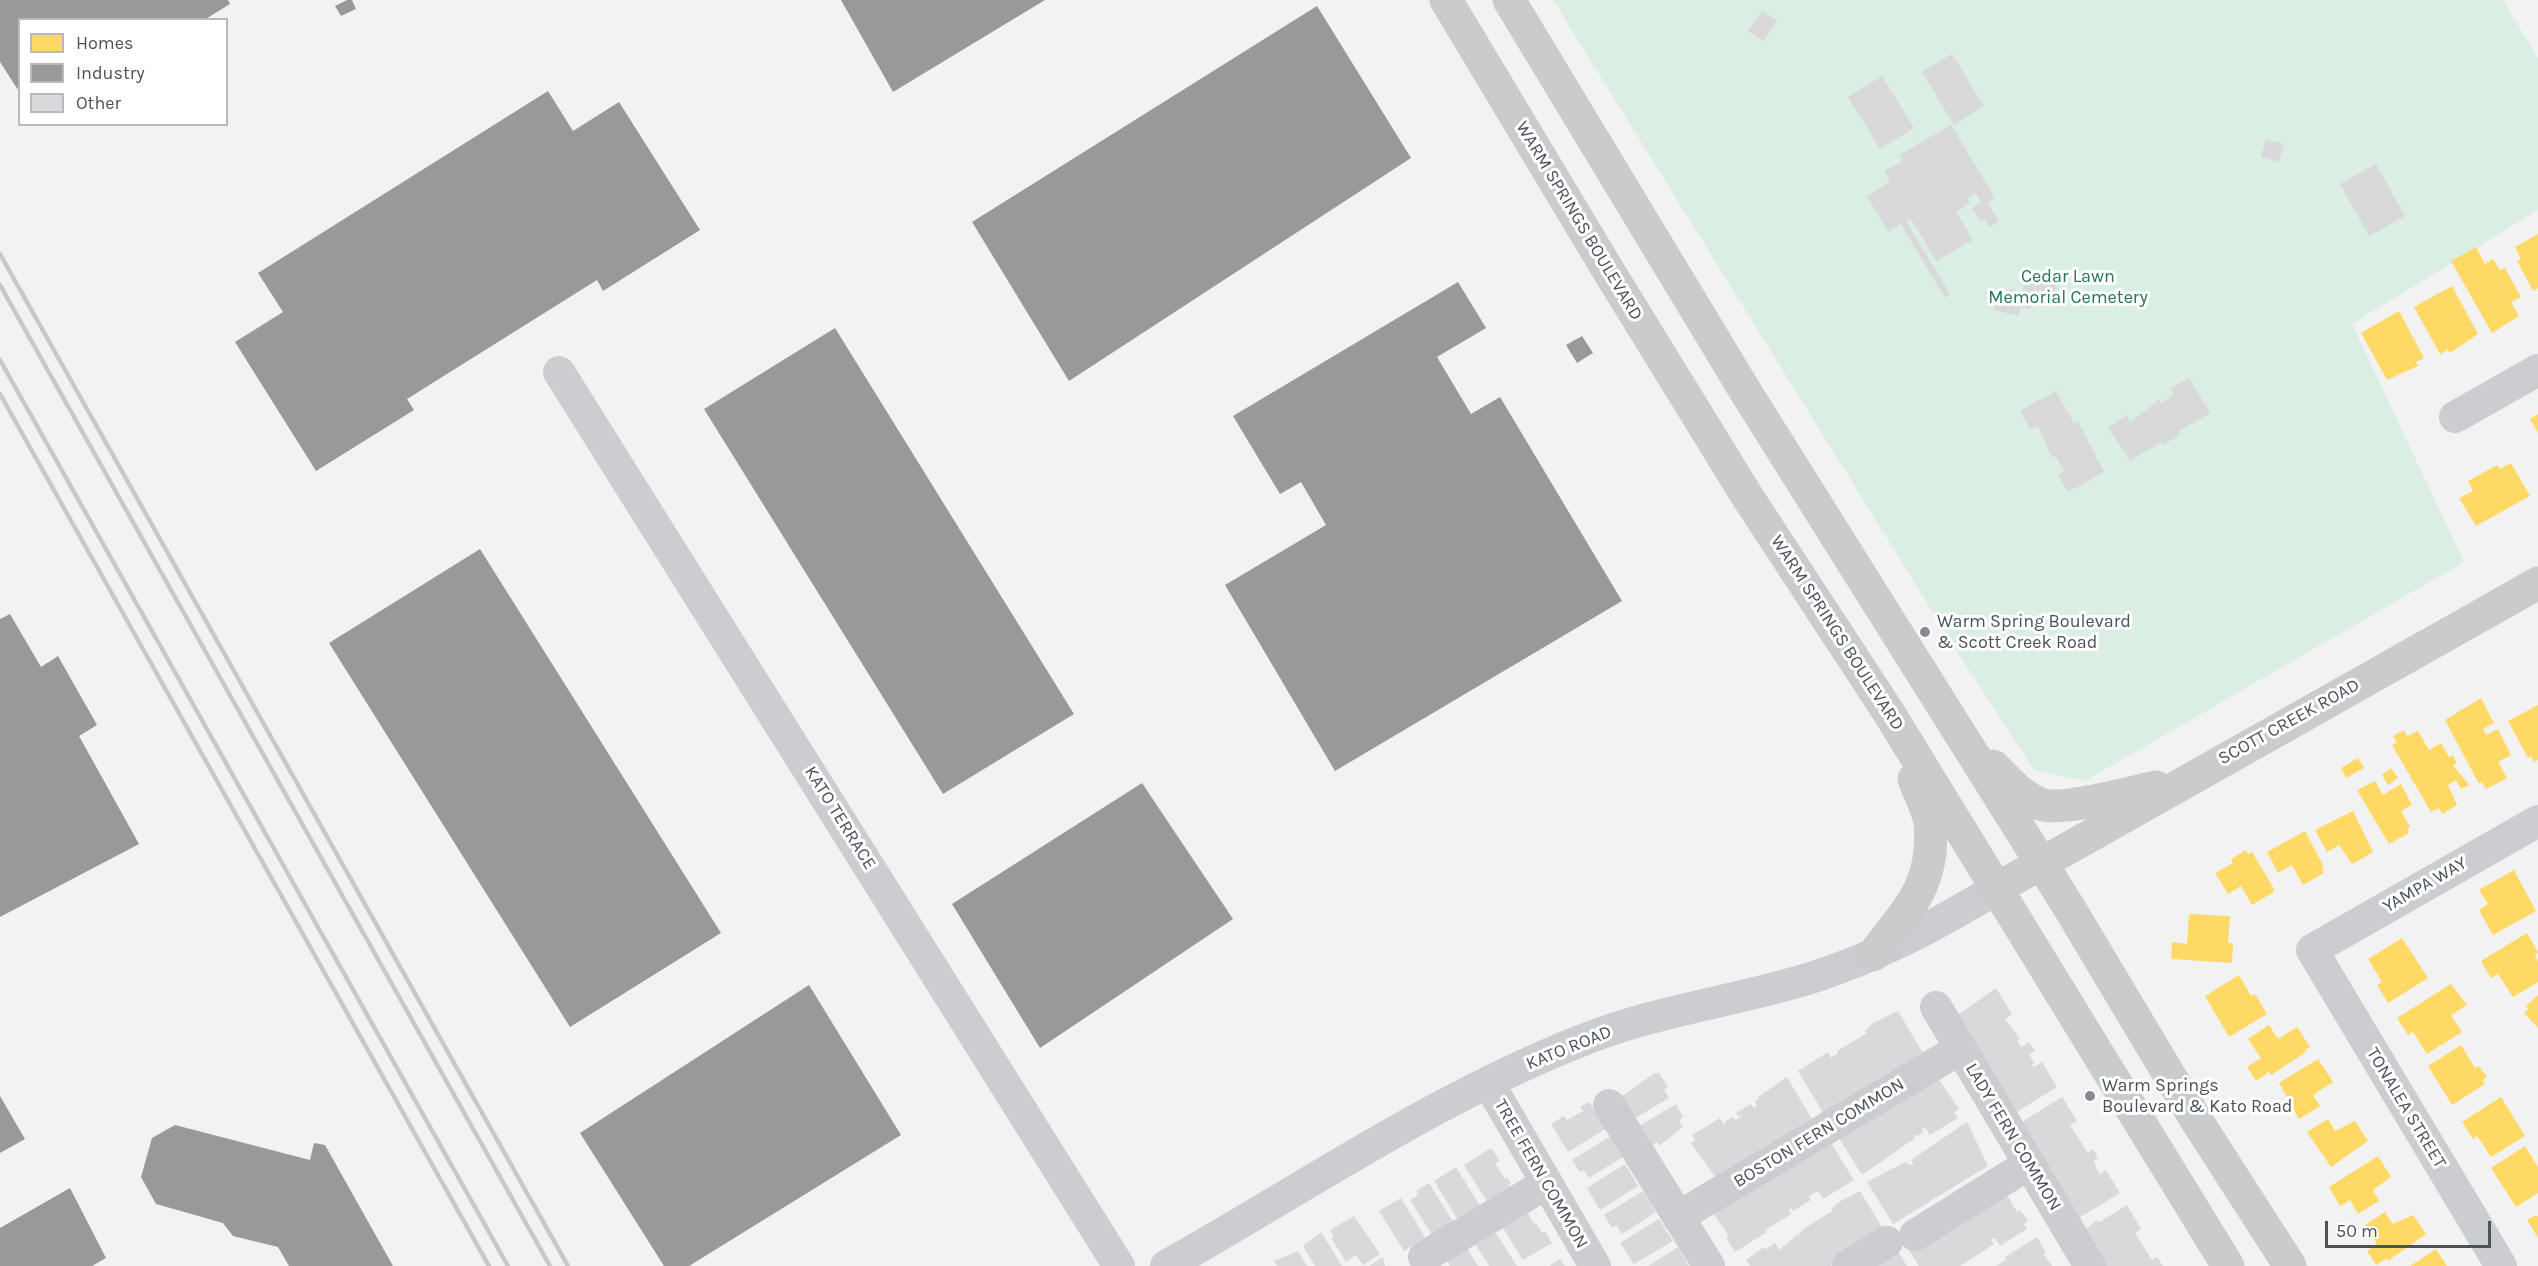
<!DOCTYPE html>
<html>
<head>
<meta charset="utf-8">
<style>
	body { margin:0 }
	#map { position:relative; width:2538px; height:1266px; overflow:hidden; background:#f3f2f2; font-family:Karla,sans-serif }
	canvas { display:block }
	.legend { position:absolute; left:18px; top:18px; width:210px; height:108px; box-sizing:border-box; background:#fff; border:2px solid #b7babe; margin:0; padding:8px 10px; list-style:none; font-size:18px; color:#4b525c }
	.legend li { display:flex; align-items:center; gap:12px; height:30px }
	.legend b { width:30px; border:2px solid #b7babe }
	.scale { position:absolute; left:2325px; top:1221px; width:166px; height:27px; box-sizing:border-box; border:3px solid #4b525c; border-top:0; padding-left:8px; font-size:18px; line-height:21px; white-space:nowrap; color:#4b525c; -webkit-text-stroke:4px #fff; paint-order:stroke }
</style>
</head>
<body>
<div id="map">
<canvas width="2538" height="1266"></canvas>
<ul class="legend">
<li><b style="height:16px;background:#ffd966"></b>Homes</li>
<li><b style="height:16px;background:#999"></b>Industry</li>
<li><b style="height:16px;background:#d9d9db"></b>Other</li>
</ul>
<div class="scale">50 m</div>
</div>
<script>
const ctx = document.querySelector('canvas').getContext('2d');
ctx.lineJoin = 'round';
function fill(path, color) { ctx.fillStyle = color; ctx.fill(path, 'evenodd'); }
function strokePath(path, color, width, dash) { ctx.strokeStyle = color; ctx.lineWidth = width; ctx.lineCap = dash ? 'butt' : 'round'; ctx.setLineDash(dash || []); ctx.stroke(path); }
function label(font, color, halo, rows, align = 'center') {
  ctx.font = font + ' Karla,sans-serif'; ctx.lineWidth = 6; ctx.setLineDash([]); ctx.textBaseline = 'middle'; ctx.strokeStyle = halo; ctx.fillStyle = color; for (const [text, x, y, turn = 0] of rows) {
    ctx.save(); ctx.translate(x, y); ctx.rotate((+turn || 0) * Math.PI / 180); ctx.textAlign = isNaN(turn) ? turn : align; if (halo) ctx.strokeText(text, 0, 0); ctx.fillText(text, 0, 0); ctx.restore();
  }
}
const green = new Path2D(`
	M1553,0H2503L2538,58V210L2352,324L2464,562L2085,781L2034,770L1960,656Z`);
const homes = new Path2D(`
	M2538,234V288L2533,291L2517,261L2521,259L2515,247Z
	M2476,247L2485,264L2493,259L2500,270L2505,268L2521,297L2511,302L2519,316L2492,333L2451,261Z
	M2452,286L2478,334L2450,353L2448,350L2440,354L2414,307Z
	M2399,311L2424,358L2416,362L2418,366L2387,380L2361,333Z
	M2538,414V433L2530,419Z
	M2511,463L2530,496L2476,526L2459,498L2473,491L2468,481L2497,465L2500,469Z
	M2481,698L2494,723L2483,729L2486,735L2498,729L2511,755L2498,762L2507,778L2486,789L2482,782L2479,784L2445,720Z
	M2538,705V760L2534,762L2531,756L2528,758L2508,721Z
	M2404,730L2407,736L2418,731L2429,750L2441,743L2449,757L2453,755L2457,763L2453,765L2469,785L2461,789L2456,780L2448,785L2457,805L2442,814L2439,808L2431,812L2392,745L2397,742L2393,736Z
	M2358,758L2364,768L2346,778L2341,768Z
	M2391,768L2398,778L2388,785L2382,775Z
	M2375,781L2383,795L2401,784L2412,805L2401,811L2410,827L2407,829L2409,833L2389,844L2357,790Z
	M2353,811L2373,852L2352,864L2339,845L2327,852L2315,830Z
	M2305,831L2324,867L2322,868L2324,873L2303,885L2292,865L2278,873L2267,852Z
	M2246,850L2248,854L2252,852L2273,887L2274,892L2252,905L2241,886L2228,894L2215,873L2233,863L2231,859Z
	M2514,870L2536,911L2493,935L2479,910L2488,904L2479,890Z
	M2189,914L2230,916L2228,943H2233L2232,963L2171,959L2172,942L2187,944Z
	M2527,933L2538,952L2535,956L2538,961V982L2513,997L2498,974L2491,978L2481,961Z
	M2402,938L2428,978L2388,1003L2377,985L2382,982L2368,959Z
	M2239,975L2251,996L2255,994L2267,1014L2229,1037L2205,996Z
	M2451,984L2467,1005L2451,1015L2462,1032L2427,1054L2413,1032L2408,1035L2397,1018Z
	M2538,995V1028L2524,1013L2529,1009L2526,1006Z
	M2269,1025L2278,1039L2297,1027L2310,1047L2305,1050L2306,1052L2271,1075L2269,1072L2256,1081L2247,1067L2261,1058L2248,1039Z
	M2461,1045L2475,1068L2479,1066L2487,1077L2483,1080L2485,1084L2452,1105L2428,1066Z
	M2318,1059L2333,1082L2313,1095L2320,1106L2299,1119L2279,1083Z
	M2501,1097L2525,1136L2491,1157L2477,1136L2473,1139L2462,1122Z
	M2328,1119L2335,1131L2355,1121L2368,1141L2331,1167L2307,1132Z
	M2525,1146L2538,1167V1193L2516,1207L2491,1168Z
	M2378,1156L2391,1177L2373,1190L2379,1201L2358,1214L2350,1200L2340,1206L2329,1187Z
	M2385,1212L2393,1224L2413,1215L2426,1234L2388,1261L2387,1258L2376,1265L2367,1251L2377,1244L2365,1225Z
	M2534,1216H2538V1238L2527,1220Z
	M2436,1249L2447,1266H2410Z`);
const industry = new Path2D(`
	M0,0H228L230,4L204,20H20V93L0,62Z
	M347,0H352L356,9L341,16L335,6Z
	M841,0H1045L893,92Z
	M1317,6L1411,158L1069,381L972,222Z
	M548,91L573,131L619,102L700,230L603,291L597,280L407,399L414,410L316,471L235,342L283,312L258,273Z
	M1458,282L1486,328L1437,357L1471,414L1500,397L1622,601L1335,771L1225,585L1326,525L1301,482L1280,494L1233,416Z
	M835,328L1074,714L943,794L704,409Z
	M1582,336L1593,353L1577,363L1566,345Z
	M480,549L721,933L570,1027L329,643Z
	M10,614L41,667L58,656L97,725L79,736L139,844L0,917V619Z
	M1142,783L1233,919L1040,1048L952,904Z
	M809,985L901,1135L689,1266H664L580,1133Z
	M0,1096L25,1139L0,1153Z
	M175,1125L310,1160L314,1143L325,1145L393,1266H289L278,1247L233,1236L223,1223L156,1204L141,1177L152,1138Z
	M70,1188L106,1258L92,1266H0V1228Z`);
const building = new Path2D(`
	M1762,11L1777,20L1764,41L1748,31Z
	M1952,54L1984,106L1954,125L1922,72Z
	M1882,76L1914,128L1880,149L1848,97Z
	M1951,125L1995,198L1987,203L1999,221L1989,227L1984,219L1981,222L1972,208L1981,203L1976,193L1967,198L1970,203L1956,212L1973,240L1936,261L1911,219L1906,221L1950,294L1945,298L1901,224L1888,232L1867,196L1890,182L1884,171L1903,161L1899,155Z
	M2266,139L2284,144L2279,162L2261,157Z
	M2376,164L2405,216L2369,236L2340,184Z
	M2037,275L2058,280L2055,294L2045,292L2042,301L2033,299L2030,309L2021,307L2018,316L1994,310L1998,296L2007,299L2009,289L2022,292L2025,282L2032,284L2034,276Z
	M2189,378L2210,413L2178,432L2180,435L2163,445L2162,442L2130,461L2108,427L2127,415L2130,422L2159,400L2161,403L2174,395L2171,388Z
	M2056,391L2074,423L2078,421L2104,472L2068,492L2058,475L2064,471L2056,456L2052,458L2038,426L2030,430L2020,411Z
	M1996,988L2012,1014L2005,1019L2020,1039L2017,1040L2021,1047L2029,1042L2035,1051L2029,1054L2034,1063L2032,1064L2034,1067L2042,1062L2057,1087L2015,1113L1955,1017Z
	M1898,1011L1924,1055L1824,1114L1798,1071L1828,1052L1831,1058L1838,1053L1837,1051L1867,1033L1865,1031L1873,1023Z
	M1655,1073H1659L1668,1087L1664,1090L1669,1098L1632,1120L1619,1098Z
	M1935,1074L1959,1109L1954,1112L1958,1118L1930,1135L1925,1127L1922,1129L1924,1132L1917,1136L1914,1135L1915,1138L1862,1175L1837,1135Z
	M1787,1077L1812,1119L1716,1178L1691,1143L1695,1140L1692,1135L1720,1118L1725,1126V1122L1733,1117L1736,1120L1743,1115L1738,1116L1736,1113L1751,1104L1754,1108L1757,1106L1755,1101L1759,1099L1758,1097Z
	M2062,1097L2077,1121L2070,1125L2088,1153L2093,1149L2098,1158L2094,1161L2097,1170L2100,1174L2106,1170L2120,1193L2079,1218L2020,1123Z
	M1589,1102L1607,1128L1568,1152L1551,1124L1564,1116L1567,1120L1583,1111L1580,1107Z
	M1676,1104L1683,1117L1679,1120L1683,1127L1659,1146L1657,1142L1648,1148L1636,1128Z
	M1967,1122L1988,1166L1893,1224L1867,1182L1905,1162L1911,1165L1914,1164L1911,1160Z
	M1611,1136L1624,1156L1589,1178L1584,1170L1580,1172L1572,1160Z
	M1828,1138L1854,1180L1823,1199L1818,1191L1809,1196L1811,1200L1793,1211L1792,1208L1789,1210L1791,1214L1765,1230L1767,1232L1735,1252L1726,1238L1729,1236L1713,1213Z
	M1491,1148L1500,1161L1495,1163L1505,1179L1507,1177L1511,1183L1508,1185L1511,1189L1488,1203L1464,1165Z
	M1625,1164L1638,1186L1600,1210L1587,1188Z
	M1456,1167L1480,1206L1458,1220L1434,1181Z
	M1429,1183L1453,1222L1432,1235L1410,1200L1418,1195L1416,1191Z
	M2002,1186L2017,1212L2020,1210L2028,1221L2024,1224L2027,1229L2000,1246L1995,1238L1991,1240L1994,1244L1960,1266H1919L1906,1246Z
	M1643,1191L1656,1212L1622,1234L1616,1225L1612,1228L1604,1215Z
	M1860,1191L1885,1232L1830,1266H1750L1746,1260L1764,1247L1766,1249L1775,1243L1779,1250L1797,1235L1801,1237L1799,1234L1805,1228L1832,1211L1831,1209L1839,1202Z
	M1401,1198L1425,1237L1404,1251L1379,1211Z
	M2127,1205L2141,1229L2135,1233L2152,1260L2157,1257L2163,1266H2106L2084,1231L2097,1220L2098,1223Z
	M1524,1206L1534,1224L1536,1223L1542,1233L1545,1231L1552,1243L1523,1260L1499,1222Z
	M1354,1216L1380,1254L1363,1265L1356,1255L1346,1262L1331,1238L1334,1237L1330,1230Z
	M1659,1219L1673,1241L1634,1264L1620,1243Z
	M1492,1227L1517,1266H1489L1472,1239Z
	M1321,1232L1342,1266H1315L1303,1246Z
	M2037,1237L2046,1252L2043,1254L2052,1266H1996L2006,1260L2005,1257Z
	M1465,1245L1478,1266H1450L1445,1258Z
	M1678,1247L1689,1266H1648Z
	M1897,1250L1907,1266H1871Z
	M1298,1251L1307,1266H1277L1274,1261Z
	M1383,1257L1385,1266H1369Z
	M1560,1259L1565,1266H1549Z`);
const minor = new Path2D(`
	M559,372L1119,1266
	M2455,417L2538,370
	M1936,1007L2090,1266
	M1488,1082L1595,1266
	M1609,1105L1709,1266
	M1678,1217L1960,1049
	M1915,1235L2029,1164
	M1424,1257L1547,1183
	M1166,1266C1303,1189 1435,1098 1583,1040C1657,1010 1738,1001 1814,977C1879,956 1938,924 1996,889
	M1848,1266L1887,1242
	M2501,1266L2312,950L2538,821`);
const major = new Path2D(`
	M1446,0L1608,270L1747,496L1889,713L2228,1266
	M1509,0L1747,394L2070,909L2195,1118L2290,1266
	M1993,766C2007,780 2021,796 2040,804C2061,812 2132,792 2156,787
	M1996,889L2538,583
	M1873,955C1907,910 1936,885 1930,823C1928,809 1919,793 1914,779`);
const rail = new Path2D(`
	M0,254L568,1266
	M0,285L550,1266
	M0,360L508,1266
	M0,394L489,1266`);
const markers = [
	[1925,632,6,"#868a90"],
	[2090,1096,6,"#868a90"]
];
const streetNames = [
	["WARM SPRINGS BOULEVARD",1579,221,59],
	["WARM SPRINGS BOULEVARD",1837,633,57],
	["SCOTT CREEK ROAD",2289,722,-29],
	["KATO TERRACE",840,818,58],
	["YAMPA WAY",2425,885,-30],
	["KATO ROAD",1569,1048,-22],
	["TONALEA STREET",2406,1108,59],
	["BOSTON FERN COMMON",1819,1133,-31],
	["LADY FERN COMMON",2013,1137,59],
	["TREE FERN COMMON",1541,1174,60]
];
const parkNames = [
	["Cedar Lawn",2068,277],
	["Memorial Cemetery",2068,298]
];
const poiNames = [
	["Warm Spring Boulevard",1937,622],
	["& Scott Creek Road",1937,643],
	["Warm Springs",2102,1086],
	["Boulevard & Kato Road",2102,1107]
];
fill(green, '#daeee4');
fill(homes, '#ffd966');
fill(industry, '#999');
fill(building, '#d9d9db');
strokePath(minor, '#cccdd0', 32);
strokePath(major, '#c9cbcd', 33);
strokePath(rail, '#c7c8ca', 4.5);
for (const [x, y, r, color] of markers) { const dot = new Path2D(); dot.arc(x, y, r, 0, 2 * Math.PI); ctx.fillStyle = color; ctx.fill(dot); strokePath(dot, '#fff', 2); }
label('18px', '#4b525c', '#fff', streetNames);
label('18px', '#247657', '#fff', parkNames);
label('18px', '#4b525c', '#fff', poiNames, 'left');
</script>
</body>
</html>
